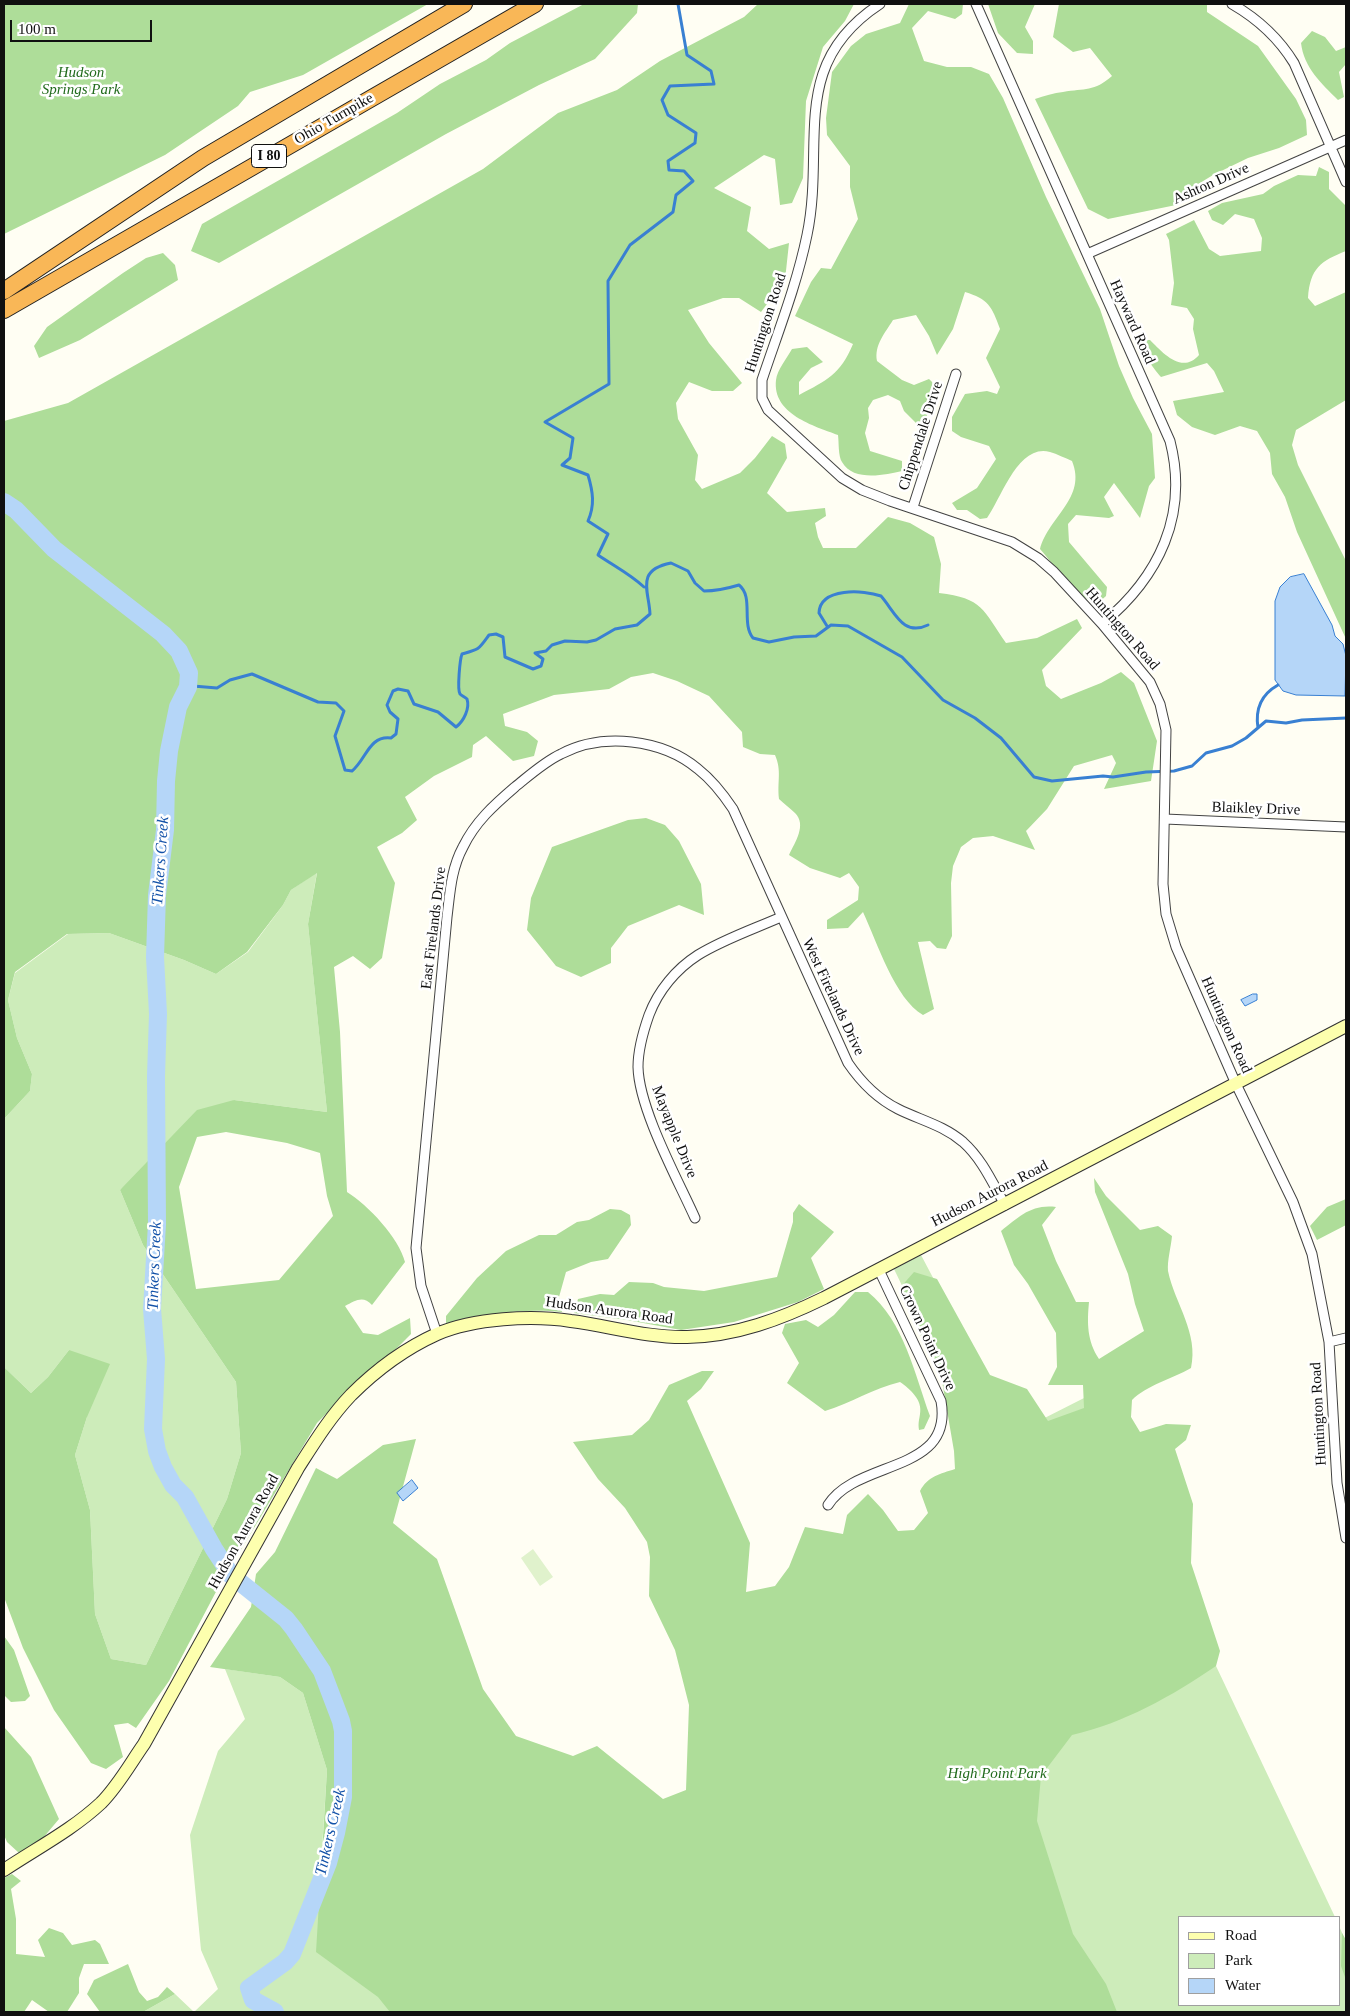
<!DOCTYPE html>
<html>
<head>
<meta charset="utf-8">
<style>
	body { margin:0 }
	#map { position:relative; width:1350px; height:2016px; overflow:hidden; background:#fffef3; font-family:"Times New Roman",serif }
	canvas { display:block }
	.frame { position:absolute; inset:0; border:5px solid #101010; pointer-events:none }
	.legend { position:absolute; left:1178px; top:1916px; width:162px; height:90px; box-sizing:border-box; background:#fff; border:1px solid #9f9f9f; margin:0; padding:6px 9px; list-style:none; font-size:15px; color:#101010 }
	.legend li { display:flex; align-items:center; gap:10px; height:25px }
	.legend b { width:25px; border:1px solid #9f9f9f }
	.scale { position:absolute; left:10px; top:20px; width:142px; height:22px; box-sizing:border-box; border:2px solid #101010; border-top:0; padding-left:6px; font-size:15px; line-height:18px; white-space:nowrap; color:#101010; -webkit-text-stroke:4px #fff; paint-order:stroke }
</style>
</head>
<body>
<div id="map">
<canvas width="1350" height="2016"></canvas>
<div class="frame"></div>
<ul class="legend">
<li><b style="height:6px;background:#fdffae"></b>Road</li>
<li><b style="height:14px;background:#cdecba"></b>Park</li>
<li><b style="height:14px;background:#b5d6f8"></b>Water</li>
</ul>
<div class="scale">100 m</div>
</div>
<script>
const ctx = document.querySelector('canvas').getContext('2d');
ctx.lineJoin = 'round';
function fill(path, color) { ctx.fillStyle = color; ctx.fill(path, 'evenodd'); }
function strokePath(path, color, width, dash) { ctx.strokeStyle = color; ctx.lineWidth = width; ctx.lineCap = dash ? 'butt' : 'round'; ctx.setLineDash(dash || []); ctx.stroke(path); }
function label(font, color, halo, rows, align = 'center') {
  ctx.font = font + ' "Times New Roman",serif'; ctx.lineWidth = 5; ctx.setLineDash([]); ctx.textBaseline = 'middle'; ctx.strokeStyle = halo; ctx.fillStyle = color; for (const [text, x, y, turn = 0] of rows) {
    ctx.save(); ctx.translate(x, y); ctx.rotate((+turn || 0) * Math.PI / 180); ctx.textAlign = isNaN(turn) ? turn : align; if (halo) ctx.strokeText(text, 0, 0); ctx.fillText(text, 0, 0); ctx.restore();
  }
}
const green = new Path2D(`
	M317,872L308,924L327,1112L234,1100L120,1190L143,1245L236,1382L241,1453L227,1499L146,1665L111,1659L95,1614L90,1510L75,1455L87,1417L69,1350L48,1377L31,1393L4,1367V1119L30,1091L32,1074L17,1038L8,1000L15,973L68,934L109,933L184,960L216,974L248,952L283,905L291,890Z
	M921,1255L1015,1433L1088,1396L1335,1917H1179V2005H1339V1926L1346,1942V2012H852L1010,1510L894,1269Z
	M225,1669L280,1677L303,1693L327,1770L321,1864L436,2012H194L218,1989L201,1950L190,1835L218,1751L245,1719Z
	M175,1994L194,2012H143Z`);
const forest = new Path2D(`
	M4,4H428L303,75L250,92L238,106L165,155L4,234Z
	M584,4H638L637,13L595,59L539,85L446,134L219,263L191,251L202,224L397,113L440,84L486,60L510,43Z
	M758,4H854L845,21L823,47L806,101L803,178L792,203L780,205L775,159L764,155L714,188L751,207L747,231L769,249L789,243L785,280L761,312L739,298H723L688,310L709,343L742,383L733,391H712L689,382L676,403L678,419L698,455L695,480L702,489L740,473L755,458L772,436L785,444L787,458L767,493L787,512L825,508L826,516L815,523L818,537L823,548H856L888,517L910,523L934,537L941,564L939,593C983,598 983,610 1006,643L1037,638L1077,619L1082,628L1042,670L1046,686L1061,699L1101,683L1121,672L1134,683L1157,741L1151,781L1104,789L1116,763L1112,755L1074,766L1047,809L1026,831L1035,850L993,836L973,838L961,847L953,866L951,883L952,936L946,949L937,948L930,941L918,942L934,1009L923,1015C895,999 877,942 863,912L848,928L827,929V920L858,900L859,887L849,873L840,878L810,868L789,855C795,842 807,825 795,813C790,808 784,804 779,799C777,781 782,771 775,755L760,754L743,747L742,732L709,696L677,681L653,673L631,677L609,689L554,695L503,714L505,726L527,732L538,741L534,756L513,761L486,736L473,745L472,757L434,776L405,797L417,820L402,833L377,847L395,883L382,958L370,969L353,956L334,967L340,1032L347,1192C368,1205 399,1238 405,1262L372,1305C363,1295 355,1301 345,1306L363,1333L378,1335L410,1318L411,1334C381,1365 347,1392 317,1423L218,1588L169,1681L136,1728L128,1723L114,1725L123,1757L106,1769L91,1763L54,1710L23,1648L4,1597V1367L31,1393L48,1377L69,1350L110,1364L87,1417L75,1455L90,1510L95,1614L111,1659L146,1665L227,1499L241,1453L236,1382L143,1245L120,1190L197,1110L234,1100L327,1112L308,924L317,873L291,890L283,905L247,952L216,974L184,960L109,933L67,934L15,972L8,1000L17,1038L32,1074L30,1091L4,1119V421L68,403L483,169L558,113L617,90L660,61L744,17ZM226,1132L287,1143L320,1153L327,1196L333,1216L279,1280L196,1289L179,1187L197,1137Z
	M909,4H963L962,14L955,19L928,11L912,28L924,61L947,67H971L989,74L1003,98L1046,197L1100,309L1119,366L1133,398L1152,434L1155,478L1149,486L1140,518L1114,483L1104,497L1114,516L1109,518L1076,515L1068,524L1069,542L1107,587L1106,596L1098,603C1075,598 1056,567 1040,549C1049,516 1087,498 1072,461C1065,458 1057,454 1050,452C1018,443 1001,499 987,518L980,519L967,510H957L952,503L977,488L996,459L989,446L961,437L952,431V417L965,394L987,391L997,394L1000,387L986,358L1000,329C992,306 988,299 965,292L953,329L937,355L929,336L916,315L893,320C885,333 874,345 877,361L902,380L914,385L929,379C946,394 931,413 918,425L904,411L900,401L888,395L873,400L868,408L869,418L865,433L870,451L902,461V471C885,475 853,482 842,462C838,456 839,442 838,435C814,426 772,414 776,380C777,370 787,358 792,349L807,347L823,362L811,368L799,382V395C827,380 840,375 853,344L795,316L811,282L821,268L831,269L858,219L850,187V166L827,135L826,118L832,72L851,46L866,34L900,23Z
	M988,4H1035L1025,27L1033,41V54L1017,53L998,33Z
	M1059,4H1207V12L1258,46L1296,99L1306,120L1307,135L1279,148L1248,158L1213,175L1195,186L1176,205L1108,219L1088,209L1035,99C1044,96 1054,93 1063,92C1085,88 1094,92 1112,76L1090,48L1073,52L1053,37Z
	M1312,31L1325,37L1336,51L1346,47V64L1339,72L1344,97L1338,100C1321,83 1304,68 1301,43Z
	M1319,167L1329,172V189L1346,206V251C1321,261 1310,268 1308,298L1315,306L1346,292V400L1296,430L1292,445L1298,465L1346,561V639L1297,532L1285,497L1272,474L1270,453L1257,431L1240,426L1215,435L1192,427L1177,415L1173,401L1224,392L1214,371L1207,363L1161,377C1153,368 1141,352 1141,340H1150C1162,352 1182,375 1199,355L1193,329L1194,319L1187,308L1171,305L1174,283L1169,240L1166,234L1194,220L1209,249L1220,256L1261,251L1262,238L1254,219L1235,214L1223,225L1212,220L1208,211L1222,203L1263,194L1274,186L1298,175L1316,176Z
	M163,253L175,265L178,280L80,340L39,358L34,346L47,327L123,273L146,258Z
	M646,818L665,825L679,841L701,884L704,915L679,905L628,926L611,948V963L581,977L556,966L527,930L531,898L552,847L628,820Z
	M1094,1178L1106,1196L1140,1230L1158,1226L1172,1236C1171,1247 1167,1261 1168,1271C1175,1304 1199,1333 1191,1368C1172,1379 1147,1385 1132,1400L1131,1417L1140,1432L1166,1424L1191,1425L1186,1440L1175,1449L1193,1504L1191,1563L1220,1651L1216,1666C1172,1696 1124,1723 1072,1735L1041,1776L1037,1821L1073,1934L1106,1984L1117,2012H390L378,1997L316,1952L327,1770L303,1693L280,1677L210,1667L251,1607L256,1574L275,1552L316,1468L337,1479L383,1445L416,1439L393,1523L437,1559L483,1689L516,1736L573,1756L597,1746L663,1799L686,1790L689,1705L675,1650L649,1596L650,1557L647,1542L625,1508L598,1479L573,1442L632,1435L649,1420L669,1385L702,1371H714L701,1389L687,1401L750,1543L746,1592L775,1586L789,1567L805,1527L843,1534L847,1515L868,1494L883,1510L898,1531L914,1530L928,1513L920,1491C928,1476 940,1474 955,1469L954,1451L942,1381L899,1289L914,1272L937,1279L990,1375L1027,1389L1048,1421L1084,1408L1083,1385H1048L1057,1367L1056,1333L1028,1284L1014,1265L1001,1231C1019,1217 1031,1204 1056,1207L1042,1225L1056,1261L1076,1302H1089C1087,1323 1087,1341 1099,1359L1144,1331L1135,1304L1128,1274L1095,1192Z
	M1346,1199V1225L1317,1240L1310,1226L1327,1207Z
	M799,1204L834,1232L811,1258L824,1289L798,1302L734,1322L681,1330L627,1320L574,1313L578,1299L600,1294L614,1295L629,1282L653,1283L664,1287L704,1291L777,1277L793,1222V1213Z
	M610,1209L621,1210L630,1215L631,1225L608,1259L591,1262L566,1272L559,1297L562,1312C527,1308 479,1313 446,1326V1316L477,1278L506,1251L539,1235H556L577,1222L589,1220Z
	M855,1292H868C904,1321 915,1375 930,1416L924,1429L919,1430C918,1423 919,1421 920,1414C923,1400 910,1389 900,1382C874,1388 851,1403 825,1411L787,1383L799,1363L782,1333L785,1324L806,1320L818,1327L834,1315Z
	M4,1636L14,1650L30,1696L25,1701L11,1702L4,1695Z
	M4,1727L31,1757L59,1819L43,1838L19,1853L7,1842L4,1835Z
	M12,1874L21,1881L11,1889L16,1919V1954L45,1957L38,1940L49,1928L63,1933L72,1945L95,1940L100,1944L109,1964H84L79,1978V1993L67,2012H49L32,2000L24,2012H4V1878Z
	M1342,1933L1346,1940V1980L1341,1966Z
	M128,1964L139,1992L147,2001L158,1997L167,1987L175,1994L143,2012H100L87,1994L94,1980Z`);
const pitch = new Path2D(`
	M533,1549L553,1577L540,1586L521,1558Z`);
const water = new Path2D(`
	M1304,574L1332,625L1335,636L1343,644L1346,656L1345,696L1296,695L1283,691L1275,680V601L1280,587L1290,577Z
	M1253,994H1257V1000L1245,1006L1241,1000Z
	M412,1480L418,1488L403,1501L397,1493Z`);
const stream = new Path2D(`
	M644,587C630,574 614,566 598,555L608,534L588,521C595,505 593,492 588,475L562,465L570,458L573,438L545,422L609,384L608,281L630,245L673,212L676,195L693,181L684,171L669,170L668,161L695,143L696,133L668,115L662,100L670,86L714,84L711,71L687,55L678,4
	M827,626L819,613C820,587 864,590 881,596C895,612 903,637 928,625
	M193,686L217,688L230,680L252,674L318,702L336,703L344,711L335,736L345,770L352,771C366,760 369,735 391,738L396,734L398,719L390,712L387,705L393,691L398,689L408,691L414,704L438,712L456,727C464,721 470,708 467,699C465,697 462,696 460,694C457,689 460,659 462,654C480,649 478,650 489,635L496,634L503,637L505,657L533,669L541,666L543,659L535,653L546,651L552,645L565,641L587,642L596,640L615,629L637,625L650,614C649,591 635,570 671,563L688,571L695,583L704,591C715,591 729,588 739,585C754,597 741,623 753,638L769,642L794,637L816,636L831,625L848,626L902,657L943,700L975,718L1001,738L1034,777L1052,781L1103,776L1113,777L1146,772L1174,771L1192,766L1206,753L1232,746L1246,738L1266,721L1286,723L1302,720L1346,718
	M1258,728C1255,709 1262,694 1278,685`);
const river = new Path2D(`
	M4,502L16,510L54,549L163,634L179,651L189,673L188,687L178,707L169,751L166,781L165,830L157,895L155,957L158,1014L156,1076L157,1224L152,1309L156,1359L153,1429L157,1451L163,1467L173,1485L185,1497L214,1549L231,1575L286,1619L294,1629L322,1671L341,1721L343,1731V1797L336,1833L328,1863L292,1954L285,1962L249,1988L253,2000L275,2012`);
const street = new Path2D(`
	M880,4C787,65 826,144 807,235C797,284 778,332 762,380V398L768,410L842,478L862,490L890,501L1012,542L1038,558L1054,572L1102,624L1150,682L1160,704L1166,730L1163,884L1166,914L1176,947L1236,1084L1293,1202L1312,1254L1329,1342L1337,1483L1346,1538
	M976,4L1170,441C1189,515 1159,577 1102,624
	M1232,4C1258,19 1278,37 1294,63L1346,182
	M1087,254L1346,140
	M913,507L956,374
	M1165,819L1346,827
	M695,1218C677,1178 639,1109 638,1067C638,1049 643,1032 649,1015C658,991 676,969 698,955C724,939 754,929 781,917
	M437,1334L421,1286L416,1248L447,917C450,893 451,869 463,847C475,822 494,805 515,787C530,775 544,762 561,754C603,732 662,739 698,769C712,780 723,794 733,809L848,1063C861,1082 878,1099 898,1109C920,1120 943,1125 963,1142C982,1159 992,1182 1005,1205
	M1329,1342L1346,1338
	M828,1505C857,1459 954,1474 941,1401L879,1270`);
const secondary = new Path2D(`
	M4,1870C37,1848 72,1830 101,1803C118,1786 130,1764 144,1744L298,1468C314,1443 330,1417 351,1395C375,1371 406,1348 437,1334C474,1318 532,1315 571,1321C610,1326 648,1338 687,1337C736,1336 781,1319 824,1298L1346,1026`);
const highway = new Path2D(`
	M4,291L203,158L464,4
	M4,310L535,4`);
const shields = [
	[269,156,35]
];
const shieldNames = [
	["I 80",269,156]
];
const parkNames = [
	["Hudson",81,73],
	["Springs Park",81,90],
	["High Point Park",997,1774]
];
const streetNames = [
	["Ohio Turnpike",334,119,-30],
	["Ashton Drive",1211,184,-24],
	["Hayward Road",1132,322,66],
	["Huntington Road",766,323,-72],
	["Chippendale Drive",921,436,-72],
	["Huntington Road",1122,629,49],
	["Blaikley Drive",1256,809,2],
	["East Firelands Drive",434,928,-83],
	["West Firelands Drive",833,997,65],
	["Huntington Road",1226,1025,66],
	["Mayapple Drive",674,1132,68],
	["Hudson Aurora Road",990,1194,-27],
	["Hudson Aurora Road",609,1311,8],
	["Crown Point Drive",927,1338,65],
	["Huntington Road",1319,1414,-93],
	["Hudson Aurora Road",244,1532,-61]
];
const waterNames = [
	["Tinkers Creek",161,861,-86],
	["Tinkers Creek",155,1266,-88],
	["Tinkers Creek",331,1832,-77]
];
fill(green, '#cdecba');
fill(forest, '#aedd99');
fill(pitch, '#e0f2cc');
fill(water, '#b5d6f8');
strokePath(water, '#3980d2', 1);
strokePath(stream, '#3980d2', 3);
strokePath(river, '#b5d6f8', 18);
strokePath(street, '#434343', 11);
strokePath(secondary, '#323232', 14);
strokePath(highway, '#212121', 18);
strokePath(street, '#fff', 9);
strokePath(secondary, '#fdffae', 12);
strokePath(highway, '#f9b757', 16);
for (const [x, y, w] of shields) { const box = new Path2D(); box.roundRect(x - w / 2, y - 11.5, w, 23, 4); ctx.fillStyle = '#fff'; ctx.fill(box); strokePath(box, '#101010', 1); }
label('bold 14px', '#101010', null, shieldNames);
label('italic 15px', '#226b1d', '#fff', parkNames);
label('15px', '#101010', '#fff', streetNames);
label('italic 16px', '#1352a8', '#fff', waterNames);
</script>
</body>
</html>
